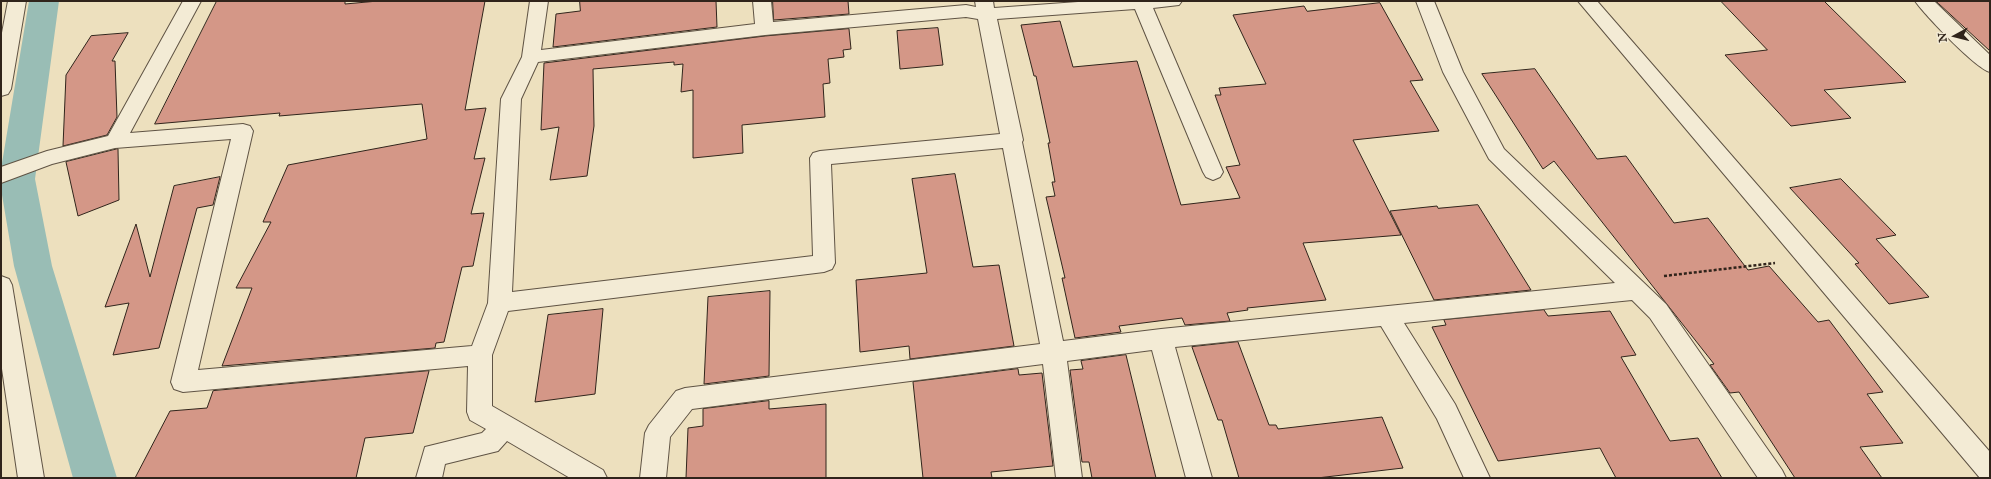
<!DOCTYPE html>
<html>
<head>
<meta charset="utf-8">
<style>
	body { margin:0 }
	#map { position:relative; width:1991px; height:479px; overflow:hidden; background:#ede0be; font-family:"IM FELL English",serif }
	canvas { display:block }
	.frame { position:absolute; inset:0; border:2px solid #30241b; pointer-events:none }
	.north { position:absolute; left:1935px; top:16px; width:40px; height:40px; -webkit-text-stroke:3px #f3ebd5; paint-order:stroke; rotate:263deg; font-size:11px; font-weight:700; line-height:16px; text-align:center; color:#30241b }
	.north::after { content:''; display:block; margin:auto; width:14px; height:18px; background:#30241b; clip-path:polygon(50% 0,100% 100%,50% 72%,0 100%) }
</style>
</head>
<body>
<div id="map">
<canvas width="1991" height="479"></canvas>
<div class="frame"></div>
<div class="north">N</div>
</div>
<script>
const ctx = document.querySelector('canvas').getContext('2d');
ctx.lineJoin = 'round';
function fill(path, color) { ctx.fillStyle = color; ctx.fill(path, 'evenodd'); }
function strokePath(path, color, width, dash) { ctx.strokeStyle = color; ctx.lineWidth = width; ctx.lineCap = dash ? 'butt' : 'round'; ctx.setLineDash(dash || []); ctx.stroke(path); }
const canal = new Path2D(`
	M29,1H59L35,179L52,266L117,478H73L14,266L1,189V169Z`);
const building = new Path2D(`
	M217,1H345V4L378,1H485L465,110L486,108L474,159L485,158L471,214L484,213L473,266L462,267L444,342L436,343L435,348L222,366L252,288H236L271,222H263L288,165L427,139L422,104L279,116L280,113L155,124Z
	M580,1H716L717,27L553,47L556,14L580,11Z
	M773,1H848L849,14L774,20Z
	M1721,1H1824L1906,82L1824,90L1851,118L1791,126L1725,55L1767,50Z
	M1936,1H1990V51L1939,4Z
	M1380,3L1423,80L1410,81L1439,131L1353,140L1401,235L1303,243L1326,300L1247,308L1248,310L1227,313L1230,321L1185,325L1182,318L1119,326L1121,332L1075,338L1062,278H1065L1046,197L1055,196L1052,182H1055L1048,143H1050L1036,76H1034L1021,25L1060,21L1073,67L1137,61L1181,205L1240,198L1226,167L1240,165L1215,95H1221L1219,88L1266,84L1233,15L1304,6L1307,11Z
	M938,28L943,65L900,69L897,31Z
	M849,29L851,49L843,50L844,57L828,59L830,83L823,84L825,117L742,125L743,153L693,158V90L681,92L683,64L674,65V62L593,69L594,126L587,176L550,180L559,127L541,130L544,63L765,36Z
	M128,33L112,61H115L117,117L107,135L63,146L66,75L91,36Z
	M1535,69L1597,159L1626,156L1674,223L1708,218L1748,270L1769,266L1818,322L1829,320L1883,392L1867,394L1903,443L1860,447L1882,478H1795L1739,392L1730,393L1710,365L1714,364L1554,161L1543,169L1482,74Z
	M118,149L119,200L78,216L66,162Z
	M955,174L973,267L999,265L1014,346L910,359L909,346L860,352L856,280L927,273L912,179Z
	M220,177L213,205L197,208L159,348L113,355L129,303L105,307L136,224L150,277L174,186Z
	M1841,179L1896,235L1876,239L1929,297L1889,304L1855,264L1859,263L1790,188Z
	M1478,205L1531,290L1434,300L1390,211L1437,206L1438,208Z
	M770,291L769,376L704,384L708,297Z
	M603,309L595,394L535,402L548,315Z
	M1544,310L1548,316L1610,311L1636,355L1621,357L1670,441L1698,438L1722,478H1616L1600,448L1498,461L1432,327L1446,325L1444,320Z
	M1238,342L1269,425H1276L1278,429L1382,417L1403,468L1317,478H1239L1222,420H1218L1192,347Z
	M1126,355L1156,478H1092L1089,462H1082L1070,370L1083,369L1081,361Z
	M1018,369L1019,375L1042,373L1053,466L991,472L992,478H923L913,382Z
	M429,371L413,433L365,438L356,478H135L170,411L207,408L213,391Z
	M769,401V409L826,404V478H686L688,428L703,426V409Z`);
const path = new Path2D(`
	M1664,276L1775,263`);
const minor = new Path2D(`
	M8,1H26L11,89L8,94L1,96V38Z
	M183,1H201L130,133L243,124L250,126L253,131L198,370L472,346L488,303L501,99L522,57L530,1H548L541,50L755,24L753,1H771L773,22L966,5L976,7L975,1H993L994,8L1092,1H1182L1179,5L1153,8L1223,172L1220,177L1213,180L1206,177L1203,172L1135,9L997,19L1023,140L1022,142L1063,341L1161,329L1615,283L1489,159L1443,72L1416,1H1434L1463,72L1504,149L1666,304L1782,470L1786,478H1758L1650,318L1632,300L1404,323L1455,404L1490,478H1464L1437,419L1381,326L1175,347L1212,478H1186L1152,350L1067,361L1082,478H1056L1043,364L692,409L670,437L666,478H640L645,433L649,425L676,391L685,388L1040,344L1003,148L831,164L835,263L832,269L824,272L508,311L492,355V406L603,470L607,478H570L507,441L498,451L445,464L442,478H416L425,447L482,433L486,429L470,420L467,412L468,366L183,392L174,389L171,382L231,139L115,148L52,164L1,183V167L47,151L108,136ZM966,17L978,19L1000,134L820,151L813,153L810,158L813,256L512,292L521,99L538,62L765,35Z
	M1578,1H1597L1990,452V478H1980Z
	M1915,1H1934L1990,55V72C1975,68 1925,15 1915,1Z
	M1,276L9,279L12,285L44,478H18L1,362Z`);
fill(canal, '#99bdb5');
fill(building, '#d49787');
strokePath(building, '#30241b', 1);
strokePath(minor, '#5f5344', 2);
strokePath(path, '#30241b', 2.5, [3, 2]);
fill(minor, '#f3ebd5');
</script>
</body>
</html>
